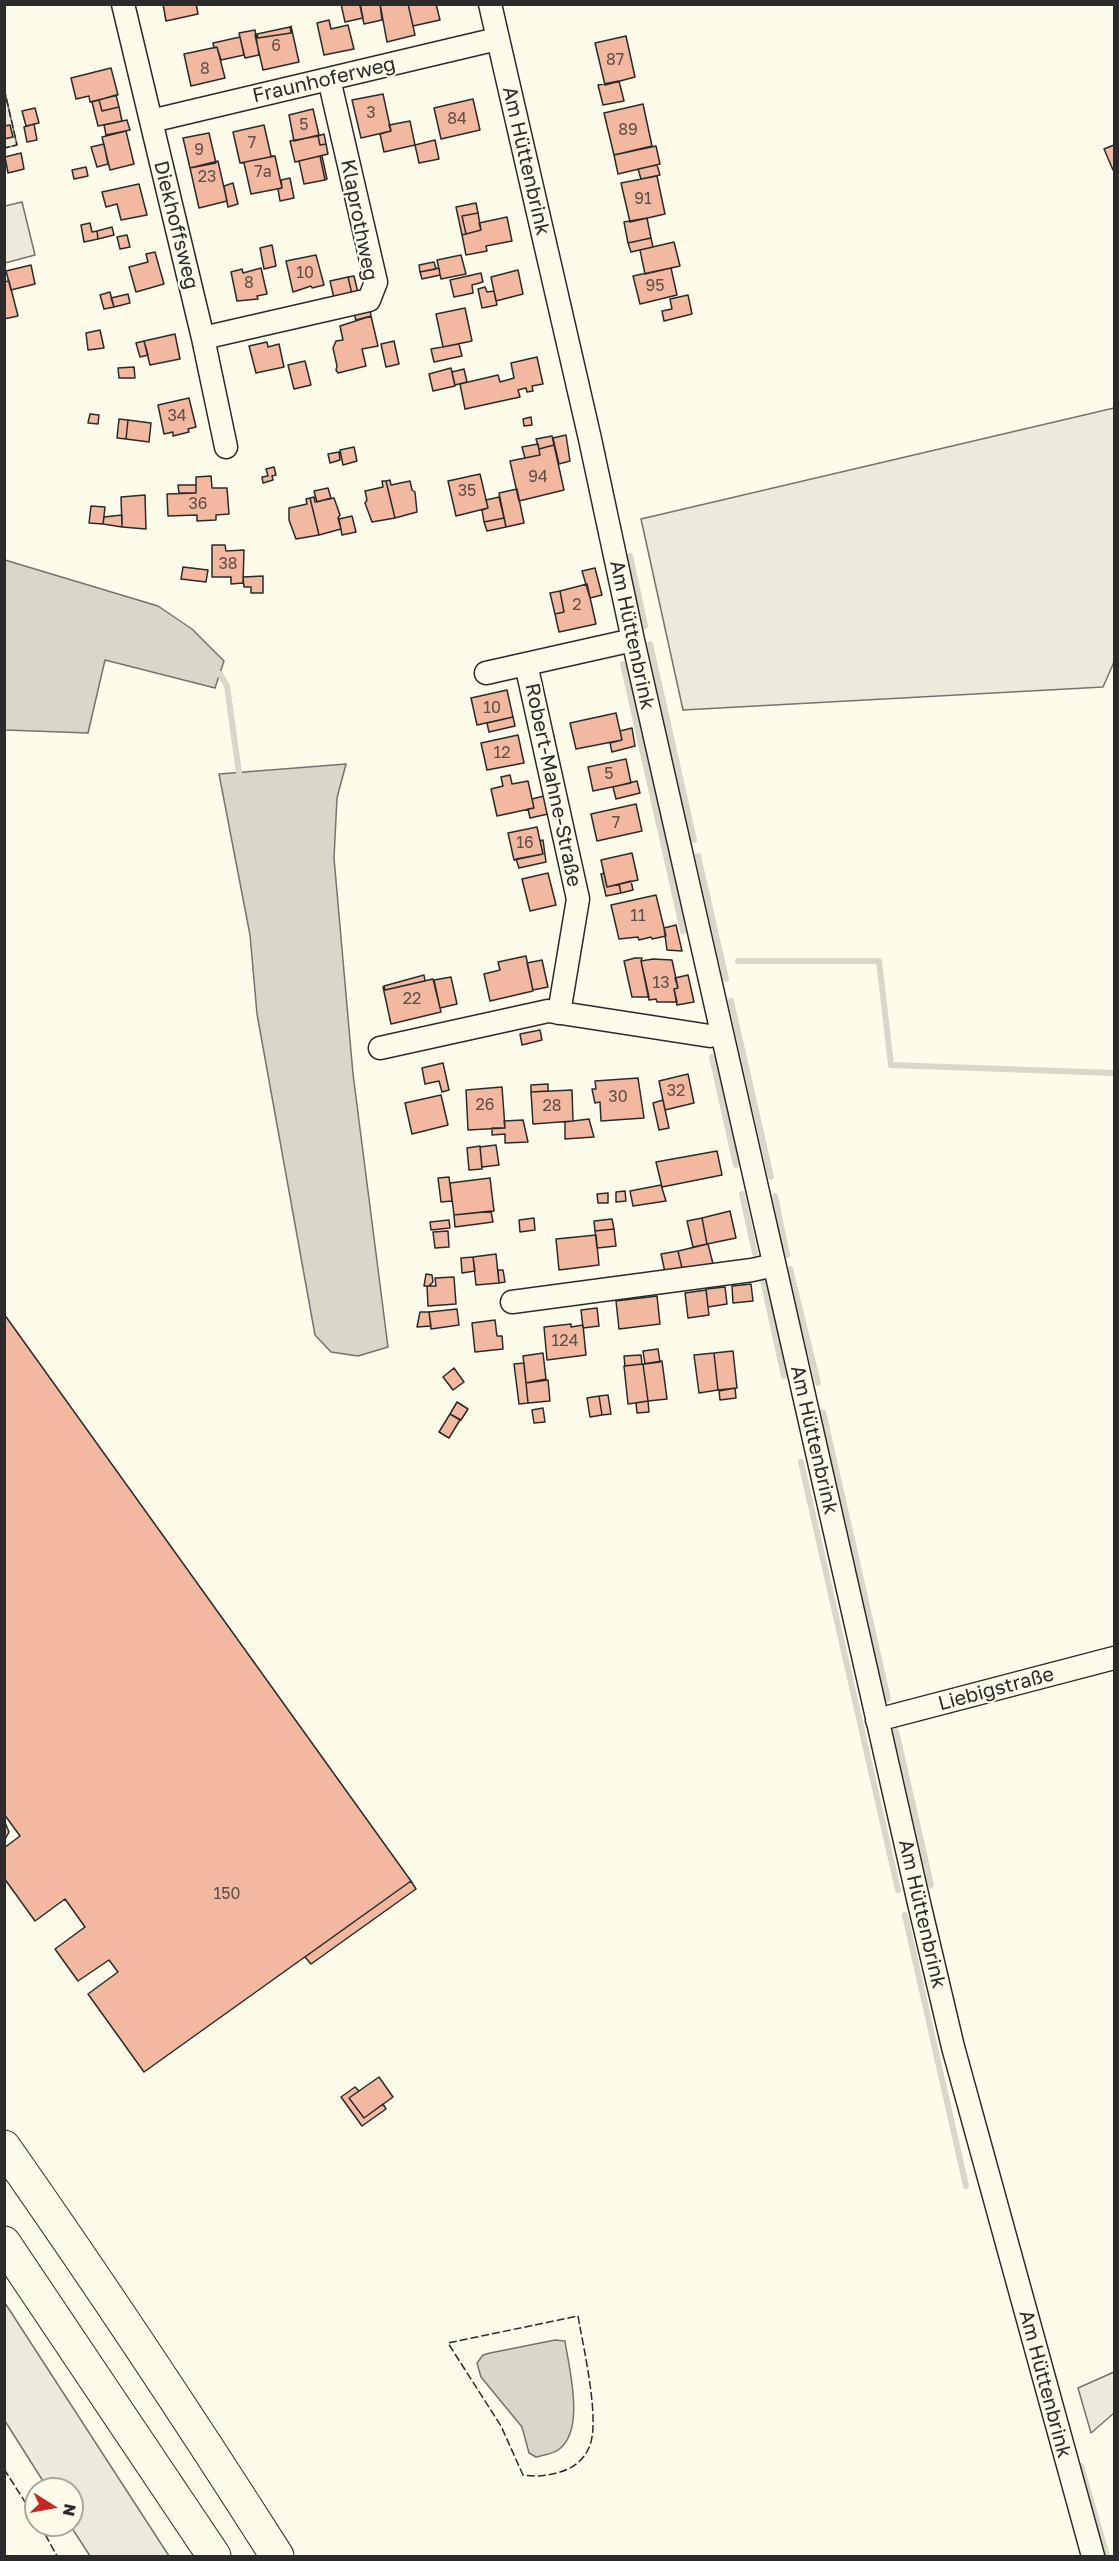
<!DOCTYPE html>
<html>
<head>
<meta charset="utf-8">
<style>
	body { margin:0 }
	#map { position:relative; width:1119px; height:2561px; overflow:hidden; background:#fdfbea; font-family:"Golos Text",sans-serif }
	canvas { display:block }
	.frame { position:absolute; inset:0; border:6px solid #2b2b2b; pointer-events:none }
	.north { position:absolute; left:24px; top:2477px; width:60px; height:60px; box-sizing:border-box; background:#fdfbea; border:2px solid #a9a89e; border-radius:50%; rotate:101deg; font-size:16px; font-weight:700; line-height:24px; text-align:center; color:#2b2b2b }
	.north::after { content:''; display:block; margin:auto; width:21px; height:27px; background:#c62828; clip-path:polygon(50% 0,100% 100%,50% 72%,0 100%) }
</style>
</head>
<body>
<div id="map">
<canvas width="1119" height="2561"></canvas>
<div class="frame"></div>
<div class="north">N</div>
</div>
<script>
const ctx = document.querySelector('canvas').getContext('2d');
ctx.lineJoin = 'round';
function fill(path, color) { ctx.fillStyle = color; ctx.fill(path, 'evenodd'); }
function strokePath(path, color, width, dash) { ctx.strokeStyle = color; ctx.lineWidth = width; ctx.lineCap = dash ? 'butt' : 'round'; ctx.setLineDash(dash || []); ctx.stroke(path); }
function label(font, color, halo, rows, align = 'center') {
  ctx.font = font + ' "Golos Text",sans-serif'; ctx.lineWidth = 4.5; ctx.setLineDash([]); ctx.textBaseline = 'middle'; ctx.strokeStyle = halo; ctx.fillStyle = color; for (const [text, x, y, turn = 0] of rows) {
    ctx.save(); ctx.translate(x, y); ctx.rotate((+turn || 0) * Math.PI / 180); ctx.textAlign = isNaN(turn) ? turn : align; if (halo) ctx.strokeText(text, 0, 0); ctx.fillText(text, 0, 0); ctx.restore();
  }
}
const green = new Path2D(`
	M4,88L17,145L5,148H4Z
	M22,202L35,255L5,263V206Z
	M1114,408V662L1103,687L683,710L641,519Z
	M5,2303L169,2556H90L70,2525L72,2489H48L5,2421Z
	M1114,2372V2413L1091,2433L1078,2388Z`);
const water = new Path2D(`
	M5,560L158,606L192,629L224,661L215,688L105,660L88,733L5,730Z
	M346,764L337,798L334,858L353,1074L388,1347L358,1356L331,1352L315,1335L257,1014L250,935L219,774Z
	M555,2340L565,2341C569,2369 586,2431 558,2450C553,2454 543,2455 536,2457L529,2453L522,2427L481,2377L477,2363L483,2355L490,2353Z`);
const stream = new Path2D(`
	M630,556L645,626
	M650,644L694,840
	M623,664L683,931
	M220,674L227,686L239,773
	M698,856L726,979
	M738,961H879L891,1065L1114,1073
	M731,1001L771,1177
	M712,1057L736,1165
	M742,1194L755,1253
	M775,1196L787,1255
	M790,1269L818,1383
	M763,1280L784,1376
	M823,1412L888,1699
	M801,1462L898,1890
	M896,1731L931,1885
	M905,1915L966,2186
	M1081,2466L1107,2556`);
const building = new Path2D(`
	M163,4H196L198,14L166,21Z
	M341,4H360L363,18L345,22Z
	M368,4H380L382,20L364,24L360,6Z
	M380,4H408L415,35L387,42Z
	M408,4H436L440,20L413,26Z
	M329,20L331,29L348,25L354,49L324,55L317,23Z
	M291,26L299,62L263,70L255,35L258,38L291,33Z
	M290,27L291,33L258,38L257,34Z
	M255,30L259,55L245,58L239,33Z
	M626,36L635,77L605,85L595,43Z
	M240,37L244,55L221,60L217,47L214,48L213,43Z
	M217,47L225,78L191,86L184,54Z
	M111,68L118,95L90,102L89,96L76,99L71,78Z
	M619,81L624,101L603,105L598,85Z
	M383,94L391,131L361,138L352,100Z
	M116,95L119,107L102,111L99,100Z
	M473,99L480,130L441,139L434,108Z
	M99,100L102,111L119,107L122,121L98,126L92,102Z
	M643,104L652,146L614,155L604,113Z
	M35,108L39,123L26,126L22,111Z
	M313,109L319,135L294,141L289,115Z
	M127,120L130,130L106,135L104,125Z
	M410,121L415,145L384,152L380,134L391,131L389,125Z
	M34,124L37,140L27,142L24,127Z
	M10,125L13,137L4,139V126Z
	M264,125L271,156H275L240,163L233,132Z
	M126,131L134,164L110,170L102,137Z
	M209,133L216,163L190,168L183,138Z
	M324,134L326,144L320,145L318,136Z
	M318,136L320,145L326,144L328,154L295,162L290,141Z
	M435,140L439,159L419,163L415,145Z
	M104,144L108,164L97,167L91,147Z
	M1114,145V169L1113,170L1104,149Z
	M656,146L660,164L618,174L614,155Z
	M21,153L24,169L8,173L5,157Z
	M275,156L282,188L251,194L244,163H240Z
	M320,156L325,180L304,184L299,161Z
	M320,156H322L327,179L325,180Z
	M218,161L227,201L199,208L190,168Z
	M657,165L660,175L641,179L638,169Z
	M86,167L88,176L74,179L72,170Z
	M657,176L665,214L630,222L621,183Z
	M290,178L294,198L280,201L278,189L282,188L281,180Z
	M233,183L238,204L228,207L224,186Z
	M139,184L147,215L121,220L117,204L106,207L102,192Z
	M476,203L478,213L462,216L466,234L462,235L456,207Z
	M478,213L481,230L466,234L462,216Z
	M507,217L512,241L486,246L487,251L466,255L462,235L481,230L479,223Z
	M647,218L651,238L628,243L624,222Z
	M90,223L92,232L97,231L98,239L84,242L81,225Z
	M112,227L114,235L98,239L97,231Z
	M127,235L130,247L120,249L117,237Z
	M651,238L653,247L631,252L628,243Z
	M674,242L680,266L645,274L640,250Z
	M272,245L276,266L264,269L260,248Z
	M155,252L164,284L136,292L129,267L148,262L146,254Z
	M316,255L324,285L312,288L311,286L293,292L286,261Z
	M461,255L466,274L441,279L437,260Z
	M434,262L436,269L420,272L419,265Z
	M31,265L35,284L11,290L6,271Z
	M261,268L267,294L257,296L258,299L237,301L231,272L242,269L243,273Z
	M439,268L440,275L422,279L420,272Z
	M671,268L677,295L640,304L633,276Z
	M518,270L523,294L496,301L491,277Z
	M481,273L483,282L472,285L473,293L454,297L450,280Z
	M354,276L358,293L352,294L348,277Z
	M348,277L352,294L334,298L330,281Z
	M9,281L18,316L4,319V282Z
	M485,287L487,292L494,291L497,305L482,308L478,289Z
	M110,292L114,307L104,309L100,295Z
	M128,294L130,303L114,307L111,298Z
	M688,295L692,314L664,321L662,311L672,309L670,299Z
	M465,308L472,341L443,347L436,314Z
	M370,310L371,316L356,320L354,314Z
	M371,316L378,346L362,349L366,366L338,373L336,370L337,366L333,348L336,341L343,340L340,326Z
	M100,330L104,348L88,350L86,333Z
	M175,334L180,359L150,365L144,341Z
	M144,341L148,355L140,357L136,343Z
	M394,341L399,364L386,367L381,344Z
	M267,342L268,347L279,344L284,367L256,373L249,346Z
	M459,344L462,356L434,362L431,349Z
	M537,357L543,384L532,386L533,391L527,392L526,388L518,390L520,397L465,409L460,384L498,375L500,382L514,378L511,363Z
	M305,361L311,385L294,389L288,365Z
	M134,367L135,378H119L118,368Z
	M451,368L455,386L433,391L429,374Z
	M464,369L467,382L455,385L452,372Z
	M189,398L196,427L188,429L189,432L173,436V432L164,434L158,405Z
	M90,414L99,415L98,424L88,423Z
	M531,417L532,425L524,426L523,419Z
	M119,419L128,420L126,439L117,438Z
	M128,420L151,423L149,442L126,439Z
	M566,435L570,461L559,464L553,438Z
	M552,436L554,445L539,449L536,439Z
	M538,444L540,455L525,458L522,447Z
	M554,445L564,490L519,501L510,461L540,455L539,449Z
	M354,447L357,461L343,465L340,450Z
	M339,452L340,460L330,463L328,454Z
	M274,467L276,475L272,476L273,480L263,483L262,477L268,476L266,469Z
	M480,474L488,508L456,516L448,481Z
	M211,476L212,488H227L229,514L216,515V520L197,521V515L168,516L167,494L196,493V477Z
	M390,480L391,485L410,481L412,490L415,492L417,512L395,518L386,481Z
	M382,481H386L395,518L372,522L365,503L367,500L365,491L383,487Z
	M178,485H196V493H179Z
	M328,488L331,498L317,502L314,491Z
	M517,489L524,523L506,527L499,493Z
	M145,495L146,529L122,527L121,497Z
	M314,497L315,502L334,498L340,515L338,518L341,529L319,535L310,498Z
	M499,497L504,518L484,522L482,510L488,508L486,500Z
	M310,498L319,535L296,539L289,520V508L307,504L306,499Z
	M91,506L105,507L103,524L89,523Z
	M122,515V527L103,524L104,517Z
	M352,516L356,532L342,535L339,519Z
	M504,518L506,527L487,531L484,522Z
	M212,545H225L226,551L244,550L243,583L231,584V577H212Z
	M183,567L208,570L206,582L181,579Z
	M595,568L602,595L590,598L582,571Z
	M263,576V593H251V587H244L243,577Z
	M587,584L596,624L559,632L555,614L564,612L560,591Z
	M560,591L564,612L555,614L550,593Z
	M507,690L513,717L477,725L471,698Z
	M616,713L622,740L576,749L570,723Z
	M513,717L515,726L489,732L487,723Z
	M632,728L635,746L612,752L610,743L622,740L620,731Z
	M518,735L524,763L487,770L481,743Z
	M626,759L631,783L593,791L588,767Z
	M510,775L512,784L528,781L534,808L497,816L491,789L503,786L501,777Z
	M637,781L640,793L616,799L613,787Z
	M544,796L548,814L530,818L528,809L534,808L532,799Z
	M636,804L642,831L597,841L591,814Z
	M537,827L543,854L514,860L508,833Z
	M543,840L546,862L519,868L516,859L543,854L540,841Z
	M632,853L638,880L607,887L601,860Z
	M548,873L556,905L530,911L522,879Z
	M604,873L607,887L619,884L621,893L606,896L601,874Z
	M631,881L633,890L621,893L619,884Z
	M656,895L666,936L652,939L651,937L639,940L638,937L619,939L611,905Z
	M676,925L682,951L667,950L664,928Z
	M526,956L533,991L490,1001L484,974L500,970L498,962Z
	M635,958H642L641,961L649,997H632L624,961Z
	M653,959L672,960L678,988L674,989L677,1002H657L656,999L649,1000L641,961Z
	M542,960L548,987L533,990L527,963Z
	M424,975L425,981L385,990L384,986Z
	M688,975L694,1002L677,1005L674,989L678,988L675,978Z
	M451,977L457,1004L440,1008L434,980Z
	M433,979L441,1012L391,1024L383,987L385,990Z
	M540,1030L542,1040L522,1045L520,1034Z
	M443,1063L449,1090L442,1092L439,1081L425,1084L422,1068Z
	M688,1074L694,1103L665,1110L659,1081Z
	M638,1078L644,1118L601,1121L600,1102L595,1103L592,1089H596L595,1081Z
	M548,1084V1091L531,1092V1085Z
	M502,1087L505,1128L468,1130L466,1090Z
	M572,1090L573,1121L533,1124L531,1092Z
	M441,1095L448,1125L412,1134L405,1103Z
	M663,1100L669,1128L659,1130L653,1103Z
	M589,1119L594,1137L565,1139V1122Z
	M523,1120L528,1142L505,1143V1134L492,1135V1128H505L504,1121Z
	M496,1145L499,1165L482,1167L480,1147Z
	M480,1146L482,1169L469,1170L467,1148Z
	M717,1151L722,1175L662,1187L656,1162Z
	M449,1177L452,1201L441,1202L438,1178Z
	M490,1178L494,1211L454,1215L450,1183Z
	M661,1185L666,1201L633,1206L630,1191Z
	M625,1191L626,1201L616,1202V1192Z
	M608,1193V1203H598L597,1194Z
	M491,1211L493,1222L455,1227L454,1215Z
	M730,1211L736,1238L707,1244L702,1218Z
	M534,1218L535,1230L520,1232L519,1220Z
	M702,1218L707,1244L693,1247L687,1221Z
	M612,1219L614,1229L595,1231L594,1221Z
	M449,1220L450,1228L431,1230L430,1222Z
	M614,1229L616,1246L597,1248L595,1231Z
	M448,1231L449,1247L435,1248L433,1232Z
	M596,1235L599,1265L559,1270L556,1239Z
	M708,1244L713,1264L682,1268L678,1251Z
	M678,1251L682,1268L665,1272L661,1254Z
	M496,1254L499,1283L476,1285L473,1257Z
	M473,1257L475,1271L462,1273L461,1258Z
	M498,1270H503L505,1282L499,1283Z
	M426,1274L432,1275L433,1282L429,1286H424Z
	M454,1277L456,1304L428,1306L427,1286H436L435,1278Z
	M751,1284L753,1301L733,1303L732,1286Z
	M725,1287L727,1304L708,1307L706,1289Z
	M706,1290L709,1315L688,1318L685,1293Z
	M657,1296L660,1324L619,1329L616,1301Z
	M597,1308L599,1326L583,1328L581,1310Z
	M457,1309L459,1325L431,1329L429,1312Z
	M420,1312H429L431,1326L417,1327Z
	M4,1314L411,1881L144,2072L88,1994L118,1972L109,1960L78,1981L55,1949L85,1927L65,1899L35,1921L4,1878V1848L20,1836L4,1814Z
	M495,1320L497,1336H502L503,1349L475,1352L472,1323Z
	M571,1324V1327L583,1325L586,1355L547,1360L544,1327Z
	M658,1349L660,1362L645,1364L643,1351Z
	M733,1351L737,1388L718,1390L714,1353Z
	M543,1353L546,1379L526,1383L523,1356Z
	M714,1353L718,1390L699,1393L694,1355Z
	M641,1355L642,1364L625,1366L624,1356Z
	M662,1361L667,1399L648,1401L643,1364Z
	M524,1363L528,1403L519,1404L514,1364Z
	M643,1364L648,1401L628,1404L624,1366Z
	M454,1368L464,1382L453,1390L443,1377Z
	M548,1380L550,1401L528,1403L526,1383Z
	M735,1388L736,1398L720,1400L719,1391Z
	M608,1395L611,1414L602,1415L599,1396Z
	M599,1396L602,1415L590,1417L587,1398Z
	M648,1401L649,1412L637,1413L636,1403Z
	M457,1402L468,1409L461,1420L450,1414Z
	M543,1408L545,1422L534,1423L532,1410Z
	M450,1414L460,1420L449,1438L439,1432Z
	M4,1820L9,1832L4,1841Z
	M411,1881L416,1889L311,1964L305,1957Z
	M379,2077L393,2097L364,2118L349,2098Z
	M355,2087L359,2091L349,2098L364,2118L383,2104L386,2109L362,2126L341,2097Z`);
const minor = new Path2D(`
	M123,4L203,338L226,447
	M490,4L590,439L633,640L919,1903L953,2047L1093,2556
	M151,121L497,39
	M203,338L369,300L376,282L329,79
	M526,664L578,899L559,1013
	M486,673L633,640
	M380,1048L548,1011L710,1036L721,1033
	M512,1302L752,1270L774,1265
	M877,1720L1114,1658`);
const highway = new Path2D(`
	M4,2147C98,2281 189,2418 277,2556
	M4,2243L214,2556`);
const fence = new Path2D(`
	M4,88L17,145L4,148
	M578,2316C583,2346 600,2418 590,2445C585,2459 574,2468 560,2472C547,2476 536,2477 523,2475L501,2426L448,2343Z
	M4,2469L36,2519
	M40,2525L57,2556`);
const numberNames = [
	["6",276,46],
	["87",615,60],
	["8",205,69],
	["3",371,113],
	["84",457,119],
	["5",304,125],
	["89",628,130],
	["7",252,143],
	["9",199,150],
	["7a",263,172],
	["23",207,177],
	["91",643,199],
	["10",305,273],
	["8",249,283],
	["95",655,286],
	["34",177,416],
	["94",538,477],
	["35",467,491],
	["36",198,504],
	["38",228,564],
	["2",577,605],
	["10",492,708],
	["12",502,753],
	["5",609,774],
	["7",616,823],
	["16",525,843],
	["11",638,916],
	["13",661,983],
	["22",412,999],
	["32",676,1091],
	["30",618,1097],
	["26",485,1105],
	["28",552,1106],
	["124",565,1341],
	["150",227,1894]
];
const streetNames = [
	["Fraunhoferweg",324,80,-13],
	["Am Hüttenbrink",526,161,77],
	["Klaprothweg",359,220,79],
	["Diekhoffsweg",176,225,76],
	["Am Hüttenbrink",632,635,78],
	["Robert-Mahne-Straße",553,785,78],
	["Am Hüttenbrink",814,1440,77],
	["Liebigstraße",996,1689,-15],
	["Am Hüttenbrink",922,1914,77],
	["Am Hüttenbrink",1045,2384,75]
];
fill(green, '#ecebdb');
strokePath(green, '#74746e', 1.5);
fill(water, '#d8d7c9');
strokePath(water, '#74746e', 1.5);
strokePath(stream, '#d8d7c9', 6);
fill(building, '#f2b8a0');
strokePath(building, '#2b2b2b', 1.5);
strokePath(minor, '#2b2b2b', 25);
strokePath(highway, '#2b2b2b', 35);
strokePath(minor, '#fdfbea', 22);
strokePath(highway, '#fdfbea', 33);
strokePath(fence, '#2b2b2b', 1.5, [8, 3]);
label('16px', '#5d4e48', null, numberNames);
label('20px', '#2b2b2b', '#fdfbea', streetNames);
</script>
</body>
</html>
